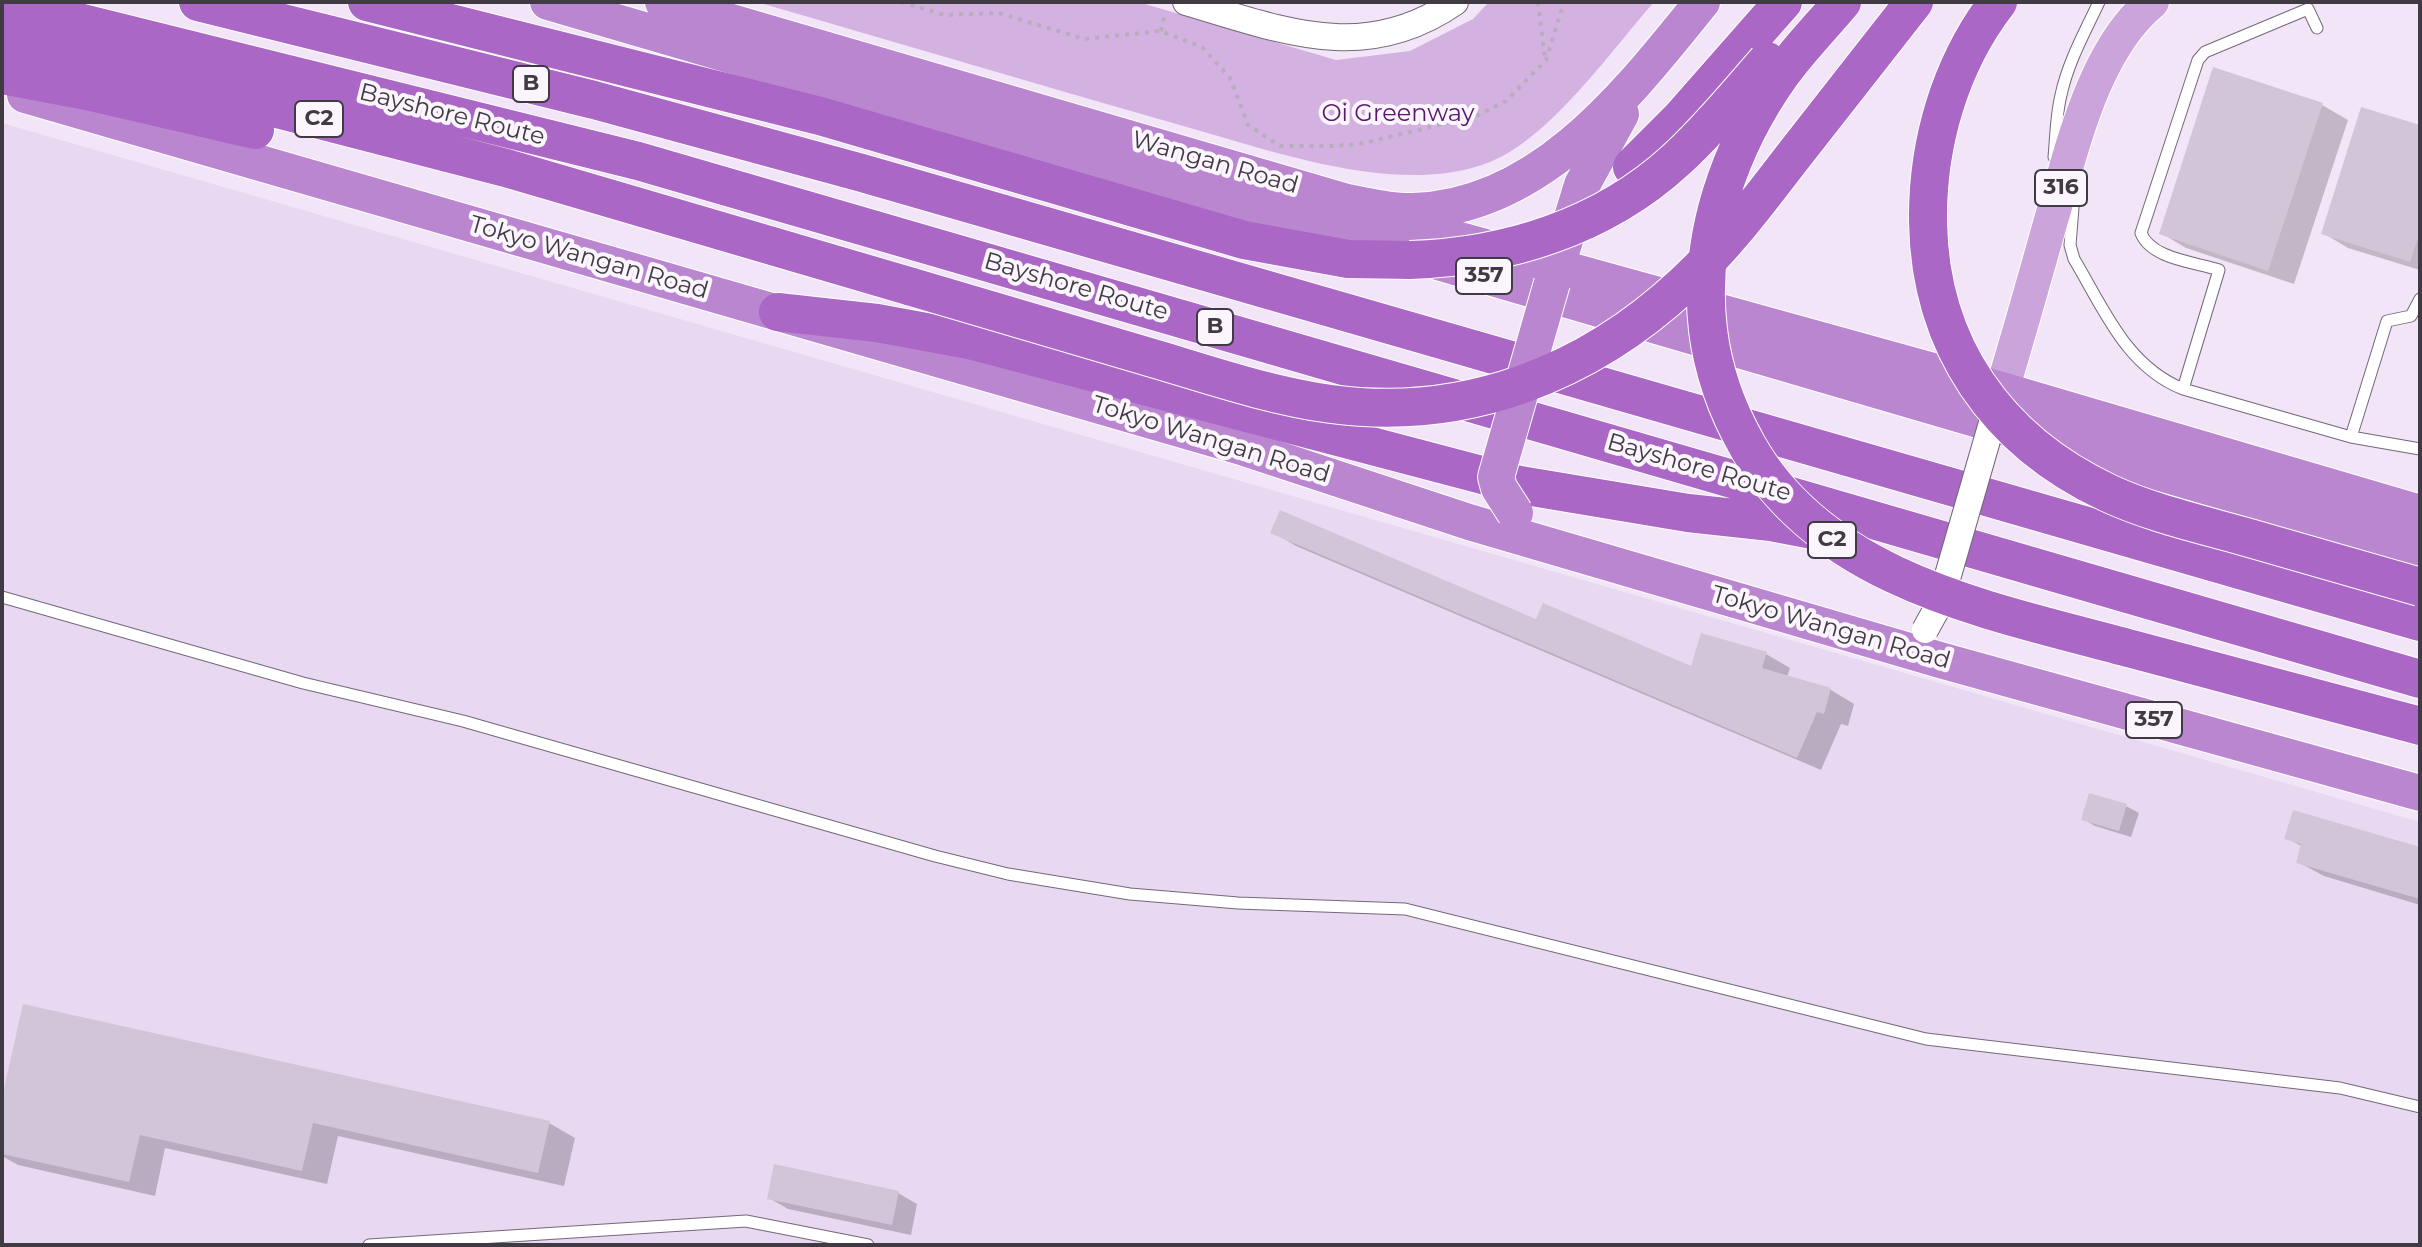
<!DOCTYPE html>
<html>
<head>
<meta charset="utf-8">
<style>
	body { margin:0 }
	#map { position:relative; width:2422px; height:1247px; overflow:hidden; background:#f2e5f8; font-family:Montserrat,sans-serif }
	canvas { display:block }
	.frame { position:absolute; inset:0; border:4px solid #403a42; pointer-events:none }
</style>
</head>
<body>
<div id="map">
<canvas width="2422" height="1247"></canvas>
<div class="frame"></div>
</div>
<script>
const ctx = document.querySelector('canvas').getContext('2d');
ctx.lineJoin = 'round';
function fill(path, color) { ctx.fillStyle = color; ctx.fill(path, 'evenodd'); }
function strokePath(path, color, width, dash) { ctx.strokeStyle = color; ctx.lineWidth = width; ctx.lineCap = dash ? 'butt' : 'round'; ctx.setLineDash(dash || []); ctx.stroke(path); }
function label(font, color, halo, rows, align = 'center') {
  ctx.font = font + ' Montserrat,sans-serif'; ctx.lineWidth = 8; ctx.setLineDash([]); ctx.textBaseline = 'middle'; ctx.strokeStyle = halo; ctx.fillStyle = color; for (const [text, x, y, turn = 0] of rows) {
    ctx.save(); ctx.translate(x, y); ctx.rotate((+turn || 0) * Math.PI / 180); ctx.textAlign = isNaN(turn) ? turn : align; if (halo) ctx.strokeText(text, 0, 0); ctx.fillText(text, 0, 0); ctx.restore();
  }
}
const built = new Path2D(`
	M2,123L2420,822V1245H2Z`);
const green = new Path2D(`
	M757,2H1138L1336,60L1410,51L1473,19L1489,2H1654C1611,51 1550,138 1490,162C1407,195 1294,158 1211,134C1165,121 1118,107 1072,94C967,63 862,33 757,2Z`);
const shadow = new Path2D(`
	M2322,105L2348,120L2294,284L2186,248L2161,233Z
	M2420,127V270L2348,248L2323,233Z
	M1273,532L1537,622L1692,669L1766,654L1790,668L1787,677L1831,690L1854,704L1848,726L1841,724L1821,770L1296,546Z
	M2126,806L2139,813L2131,837L2095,826L2083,819Z
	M2287,838L2420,849V905L2324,876L2298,862L2303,847Z
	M2,1108L549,1123L575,1138L564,1186L338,1136L327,1184L165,1148L155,1196L18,1165L2,1156Z
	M898,1193L917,1204L911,1235L788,1209L769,1198Z`);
const building = new Path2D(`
	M2213,67L2323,103L2268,271L2159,234Z
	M2361,107L2420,125V231L2410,262L2321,234Z
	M1280,510L1536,619L1543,603L1691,666L1701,633L1767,652L1762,668L1831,688L1824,714L1817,712L1797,758L1270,533Z
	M2089,793L2127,804L2119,831L2081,820Z
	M2293,810L2420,847V899L2296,863L2301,844L2284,839Z
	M23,1004L550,1121L538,1173L313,1123L302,1171L140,1135L129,1182L2,1154V1098Z
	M774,1164L899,1191L892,1225L767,1199Z`);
const path = new Path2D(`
	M901,2L945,15L999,13L1084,39L1160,31L1202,47L1230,78L1248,125L1280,146H1333L1359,144L1431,127L1478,115L1506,101L1546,60L1564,2
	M1538,2L1545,59
	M1161,31L1165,12`);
const service = new Path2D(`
	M2054,157C2056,136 2056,115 2061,95C2068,62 2085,32 2099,2
	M2074,195L2070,245L2074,259C2104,309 2126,366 2183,389L2351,437L2420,449
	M2183,389L2219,270C2195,262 2151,259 2141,233L2198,60L2205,52L2308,9L2317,28
	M2351,437L2387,321L2411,316L2420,299
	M2,597L303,683L463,721L935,856L1008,874L1130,894L1238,903L1405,909L1926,1039L2340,1088L2420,1107
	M369,1245L746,1221L868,1245`);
const tertiary = new Path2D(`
	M1186,2C1282,30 1364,65 1455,2`);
const primary = new Path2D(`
	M2002,390C2019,334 2035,277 2051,220C2072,150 2093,50 2152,2`);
const trunk = new Path2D(`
	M548,2L2420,549
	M663,2L1347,202C1369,206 1391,212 1413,211C1541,208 1629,92 1702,2
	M25,95L1238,446L1469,522L1940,660L2420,793
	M1388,220L2002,390L2420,513
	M1562,250L1582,185L1621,114`);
const motorway = new Path2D(`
	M198,2L594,100L862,173L2420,622
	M367,2L820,116L1244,240L1348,259L1410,260
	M2,3L638,161L2420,679
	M2,38L506,168L912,287
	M2,75L87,91L255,130
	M1632,167L1680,119L1783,2
	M778,312L877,323L969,340L1520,485L1688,513L1771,522L1839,535`);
const tertiaryBridge = new Path2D(`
	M1925,630L1940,603L1994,416`);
const trunkBridge = new Path2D(`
	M1515,513L1499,488L1496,477L1552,283`);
const motorwayBridge = new Path2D(`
	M1842,2C1822,26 1800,48 1782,73C1729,147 1697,239 1708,330C1713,372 1727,410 1748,447C1825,582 1993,611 2132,649C2228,675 2324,701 2420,726
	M1998,2C1950,64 1927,144 1928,222C1930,346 1997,441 2108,493C2151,513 2200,524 2246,537C2304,554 2362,570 2420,587
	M1410,260C1506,257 1603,227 1675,161C1709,130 1737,95 1767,61
	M912,287C993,311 1074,335 1156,359C1213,376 1272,396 1331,404C1465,422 1588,374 1685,283C1725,246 1758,202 1791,159C1832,107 1873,54 1914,2`);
const shields = [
	[531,84,36],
	[319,119,48],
	[2061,188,52],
	[1484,276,56],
	[1215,327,36],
	[1832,540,48],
	[2154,720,56]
];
const shieldNames = [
	["B",531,84],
	["C2",319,119],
	["316",2061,188],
	["357",1484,276],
	["B",1215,327],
	["C2",1832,540],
	["357",2154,720]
];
const parkNames = [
	["Oi Greenway",1398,114]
];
const streetNames = [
	["Bayshore Route",452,115,14],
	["Wangan Road",1215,163,16],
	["Tokyo Wangan Road",589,258,16],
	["Bayshore Route",1076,287,16],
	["Tokyo Wangan Road",1211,440,17],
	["Bayshore Route",1699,468,16],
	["Tokyo Wangan Road",1831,628,16]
];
fill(built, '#e9d8f1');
fill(green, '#d3b1e1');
fill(shadow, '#0003');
fill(building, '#d2c5d8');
strokePath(service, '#736878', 13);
strokePath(tertiary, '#736878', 28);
strokePath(primary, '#fff', 36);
strokePath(trunk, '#fff', 38);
strokePath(motorway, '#fff', 40);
strokePath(path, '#b8adbd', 4, [4, 6]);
strokePath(service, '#fff', 11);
strokePath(tertiary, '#fff', 26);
strokePath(primary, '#cca4dc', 34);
strokePath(trunk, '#bb86d0', 36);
strokePath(motorway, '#aa67c5', 38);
strokePath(tertiaryBridge, '#736878', 28, []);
strokePath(trunkBridge, '#fff', 38, []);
strokePath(motorwayBridge, '#fff', 40, []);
strokePath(tertiaryBridge, '#fff', 26);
strokePath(trunkBridge, '#bb86d0', 36);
strokePath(motorwayBridge, '#aa67c5', 38);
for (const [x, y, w] of shields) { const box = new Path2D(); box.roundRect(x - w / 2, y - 18, w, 36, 6); ctx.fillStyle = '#fbf6fd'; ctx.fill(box); strokePath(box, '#403a42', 2); }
label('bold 22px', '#403a42', null, shieldNames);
label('24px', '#591770', '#fbf6fd', parkNames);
label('24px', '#403a42', '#fbf6fd', streetNames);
</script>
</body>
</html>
